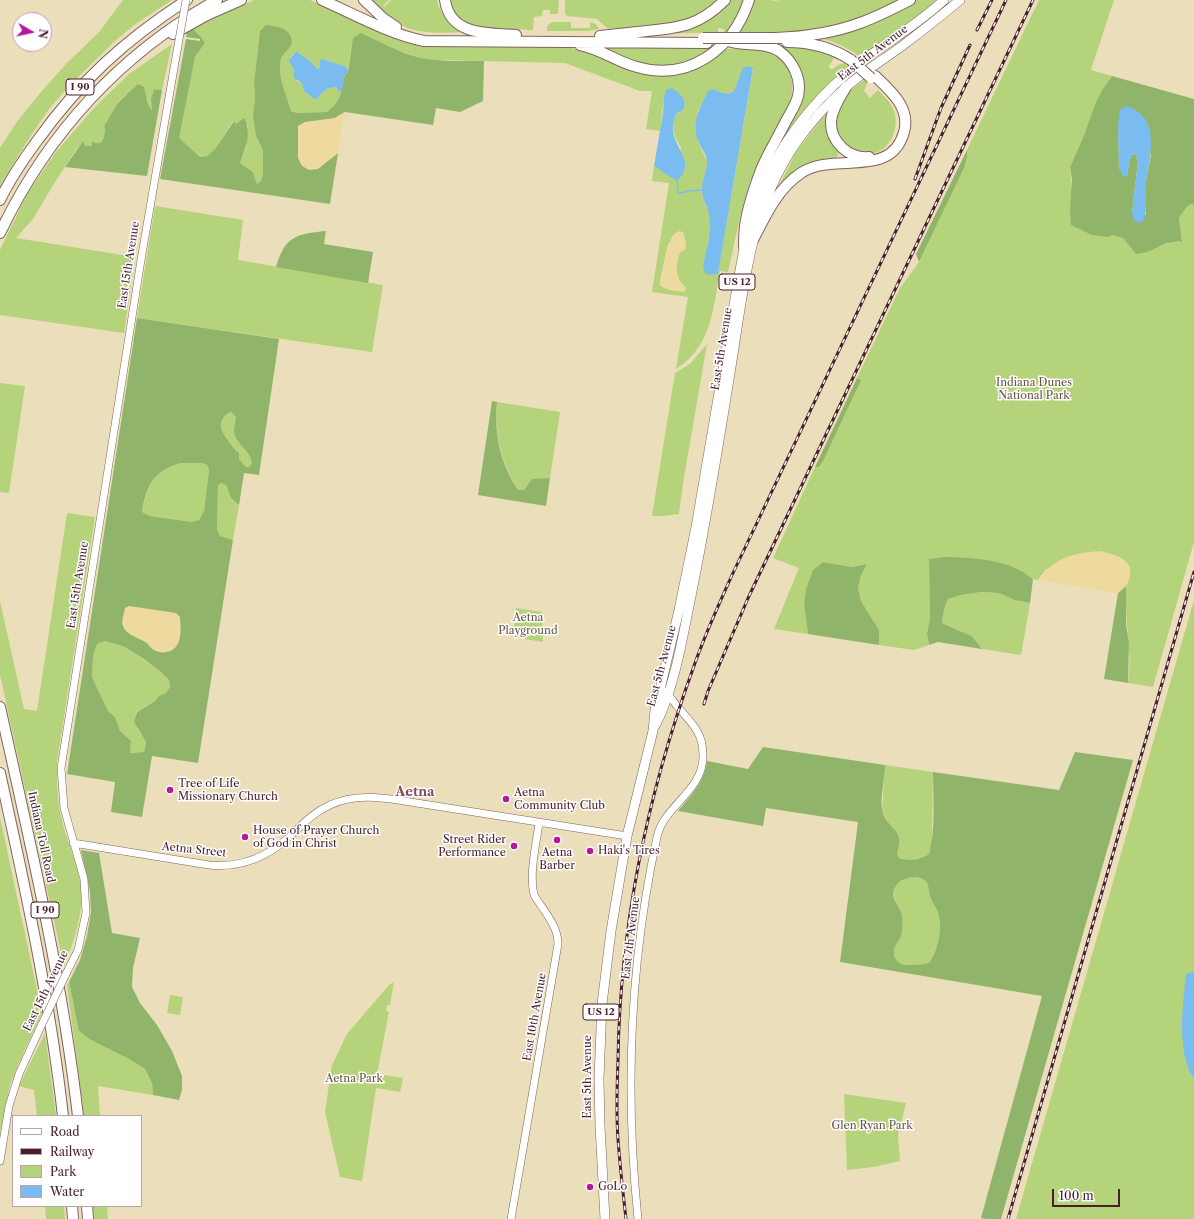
<!DOCTYPE html>
<html>
<head>
<meta charset="utf-8">
<style>
	body { margin:0 }
	#map { position:relative; width:1194px; height:1219px; overflow:hidden; background:#ebdebb; font-family:"Libre Caslon Text",serif }
	canvas { display:block }
	.legend { position:absolute; left:12px; top:1115px; width:130px; height:92px; box-sizing:border-box; background:#fff; border:1px solid #b7a5aa; margin:0; padding:5px 7px; list-style:none; font-size:12px; color:#4a1f2b }
	.legend li { display:flex; align-items:center; gap:8px; height:20px }
	.legend b { width:20px; border:1px solid #b7a5aa }
	.north { position:absolute; left:12px; top:12px; width:40px; height:40px; box-sizing:border-box; background:#fff; border:1px solid #b7a5aa; border-radius:50%; rotate:99deg; font-size:11px; font-weight:700; line-height:16px; text-align:center; color:#4a1f2b }
	.north::after { content:''; display:block; margin:auto; width:14px; height:18px; background:#b5179e; clip-path:polygon(50% 0,100% 100%,50% 72%,0 100%) }
	.scale { position:absolute; left:1052px; top:1189px; width:68px; height:18px; box-sizing:border-box; border:2px solid #4a1f2b; border-top:0; padding-left:5px; font-size:12px; line-height:14px; white-space:nowrap; color:#4a1f2b; -webkit-text-stroke:3px #fff; paint-order:stroke }
</style>
</head>
<body>
<div id="map">
<canvas width="1194" height="1219"></canvas>
<ul class="legend">
<li><b style="height:5px;background:#fff"></b>Road</li>
<li><b style="height:5px;background:#4a1f2b"></b>Railway</li>
<li><b style="height:11px;background:#b5d37a"></b>Park</li>
<li><b style="height:11px;background:#7bbcf0"></b>Water</li>
</ul>
<div class="north">N</div>
<div class="scale">100 m</div>
</div>
<script>
const ctx = document.querySelector('canvas').getContext('2d');
ctx.lineJoin = 'round';
function fill(path, color) { ctx.fillStyle = color; ctx.fill(path, 'evenodd'); }
function strokePath(path, color, width, dash) { ctx.strokeStyle = color; ctx.lineWidth = width; ctx.lineCap = dash ? 'butt' : 'round'; ctx.setLineDash(dash || []); ctx.stroke(path); }
function label(font, color, halo, rows, align = 'center') {
  ctx.font = font + ' "Libre Caslon Text",serif'; ctx.lineWidth = 3; ctx.setLineDash([]); ctx.textBaseline = 'middle'; ctx.strokeStyle = halo; ctx.fillStyle = color; for (const [text, x, y, turn = 0] of rows) {
    ctx.save(); ctx.translate(x, y); ctx.rotate((+turn || 0) * Math.PI / 180); ctx.textAlign = isNaN(turn) ? turn : align; if (halo) ctx.strokeText(text, 0, 0); ctx.fillText(text, 0, 0); ctx.restore();
  }
}
const green = new Path2D(`
	M123,0H172L137,23L116,40L70,85L49,109L28,140L0,185V148L16,123L41,92L65,65L100,31Z
	M254,0H310L398,40L414,45L431,47C459,47 488,47 516,47C534,47 553,47 571,48C592,50 608,63 627,70C664,83 698,72 727,49C738,49 750,48 761,50C766,51 771,54 775,56C792,66 794,82 791,100L750,182L740,217L728,272L720,271C713,309 712,346 676,369L688,297L652,292L669,183L652,181L654,166L665,172L674,179L681,148C674,137 671,126 676,114L681,112L664,97L660,131L646,129L652,91H640L565,63L437,60L421,58L400,51L351,49L348,69L344,66L322,59L320,68L317,69L311,62L296,51L291,56L297,81L302,83L317,99C322,92 328,86 337,87L338,92L342,91L340,96L334,106L327,112L297,113L291,111C286,96 274,69 283,54C284,51 288,49 290,47L260,31L254,83L255,97L253,117L256,136L263,150V175L261,181L257,184L253,172L240,163L246,149L248,125L236,124L233,121L215,149L207,156L200,157L178,138L195,57L205,43L201,37L192,28ZM753,69L718,273L710,275L707,246L710,227V216L702,196V188L707,170V161L698,141L695,130L698,111L708,91L713,89C729,97 736,95 739,77ZM683,232L686,244C674,259 671,275 686,288L662,287C661,286 660,286 660,285C659,282 667,250 668,244Z
	M369,0H389L383,6L384,7L391,0H437C440,15 450,25 464,32C442,33 415,35 396,22C386,16 378,7 369,0Z
	M451,0H559L558,14H550V10H543L542,16L534,17L533,30C509,29 452,34 451,0Z
	M565,0H720L695,18L668,25L608,29L597,19L567,16L565,14Z
	M728,0H746L730,32L724,33V29L718,28V33H661Z
	M753,0H772L775,1L780,0H900C874,12 848,25 820,30C794,35 765,33 739,32L751,9Z
	M916,0H937L918,16L860,57C848,47 835,42 820,38L899,8Z
	M1039,0H1114L1091,70L1112,76L1104,87L1070,167L1072,190L1156,248L1174,241L1182,242L1179,218L1186,208L1190,204L1194,205V542L1153,687L1128,683C1133,652 1124,621 1126,589C1127,580 1132,575 1129,565L1046,569L1038,580C1030,579 1025,573 1019,569C1014,567 1008,566 1004,565C979,558 954,555 929,559L930,618L927,633L929,645L914,650L879,645V630L861,601L858,588L861,575L867,564L852,567L823,562L813,570L806,589L804,603L808,634L774,629L799,568L773,558L815,467H819L860,380L857,378L900,288L919,262L965,166L967,157V150Z
	M552,22H571V28H590V22L596,24L599,29L587,31H547V26Z
	M172,44L162,90L154,89C151,97 152,104 152,112L148,104L144,88L125,96L117,104L104,126C106,131 105,132 104,136C102,144 99,145 92,141V146H85L83,142L77,148L55,182L33,219L16,238L135,257L124,333L0,315V250L27,194L56,152L94,108L129,74Z
	M595,46L702,48H717L707,55L676,66H640Z
	M776,46C798,47 819,47 838,58L837,60L834,58L829,66L830,69H833C837,65 844,62 850,64C823,87 801,113 781,142L801,90Z
	M866,79L868,81L864,91L870,98L878,90C883,96 892,103 894,111C901,132 886,158 862,154C848,151 833,137 834,122C835,118 841,103 843,99C848,91 858,85 866,79Z
	M832,106L840,150L836,159L777,190L796,152Z
	M155,206L243,220L238,260L383,285L372,352L137,318Z
	M707,344L683,483L679,514L663,516H652L675,373L690,364Z
	M0,383L25,386L9,493L0,492Z
	M497,402L560,412L550,478C539,478 530,479 524,490H518C501,462 494,434 497,402Z
	M231,412L236,417V423L234,430L252,460V464L249,467H246L239,459V453C234,449 222,432 221,427C220,420 225,414 231,412Z
	M181,463H202L207,465L209,470L204,511L199,520L192,522L150,516L142,512C147,486 154,470 181,463Z
	M221,483L226,485L231,498L239,505L233,540L219,536L217,530L218,485Z
	M67,513L95,517L57,762C57,782 57,802 62,820C66,839 75,857 79,876C86,906 76,938 64,966L0,675V601L24,709L37,711Z
	M982,592L999,593L1014,600L1030,603L1021,655L982,649L972,636L962,632L942,623L944,609L948,599L961,595Z
	M1194,600V1219H1016Z
	M516,608L542,612L543,642L513,637Z
	M105,641L125,647L160,671L169,680L170,687L166,693L159,696L155,701L136,712L137,728L146,742L144,752L130,753L131,741L120,732L115,717L108,711L92,677L93,657L97,644Z
	M885,765L933,772L932,844L929,855C920,859 910,860 900,859L897,854L899,847L893,827L888,822L882,810Z
	M0,817L42,1013L22,1056L10,1085L4,1112L0,1134Z
	M915,877C933,880 926,887 931,899C933,904 937,908 938,913C943,929 938,947 930,962C922,965 915,965 906,965C896,964 892,956 895,947C896,943 900,940 901,936C903,930 903,921 902,915C900,905 889,896 896,886C900,879 908,878 915,877Z
	M69,982L79,1031L89,1039L129,1059L145,1069L152,1083L153,1095L98,1086L100,1116H84L67,985Z
	M394,982L390,1005H387L386,1011L389,1012L377,1074L403,1078L400,1092L376,1088L362,1181L340,1177L325,1112L332,1065L347,1034L389,985Z
	M170,995L183,997L180,1015L167,1013Z
	M45,1033L56,1116H37L34,1090L19,1086Z
	M844,1094L906,1103L898,1135L900,1161L873,1167L847,1170Z
	M45,1206H64L65,1219H46Z
	M93,1206H107L108,1219H94Z`);
const forest = new Path2D(`
	M266,25C271,26 277,26 281,28C289,30 295,40 290,47C284,55 281,53 280,66C279,80 287,97 291,111L297,113L327,112L334,106L340,96L345,74L348,72L353,38L361,33C380,42 400,53 421,58C442,62 463,61 484,61L483,101L460,112L436,108L433,125L345,112L335,118L318,121L330,159L338,153L330,204L160,179L186,39L200,41V39L186,37L187,31L192,28L201,37L205,43L195,57L179,138L200,157L207,156L215,149L234,121L236,124L244,118C252,132 246,148 240,163L253,172L257,184L261,181L263,175V150L256,136L253,117L255,97L254,83L260,31Z
	M1112,76L1194,99V205L1190,204L1186,208L1179,218L1182,242C1164,239 1153,254 1136,254L1123,238L1113,235L1107,237L1092,235L1071,225L1070,211L1072,180L1070,167L1084,135L1096,102L1104,87ZM1118,125L1151,154L1145,186L1146,215L1132,213L1138,161L1136,155L1133,154C1128,159 1129,169 1127,176L1119,169Z
	M138,84L144,87L148,104L152,111L151,99L154,89L162,90L147,176L65,167L83,141L85,146H92V141C99,145 102,144 104,136C105,132 106,131 104,126L117,104Z
	M967,150V157L965,166L919,262L916,254Z
	M326,231L324,244L373,252L368,283L276,267C285,236 296,234 326,231Z
	M137,318L279,339L259,475L244,473L239,505L231,498L226,485L221,483L218,485L217,530L220,536L233,540L198,763L152,756L142,817L111,812L115,782L67,774ZM231,412L236,417C236,421 234,425 234,430C234,443 251,450 252,464L249,467H246L239,459V453C234,449 222,433 221,427C220,420 225,414 231,412ZM181,463H202L207,465L209,470L204,511L199,520L192,522L150,516L142,512C146,486 154,470 181,463ZM105,641L125,647L145,660L160,671L169,680L170,687L166,693L159,696L155,701L137,712L134,722L146,742L144,752L130,753L131,741L120,731L115,717L108,711L92,677L93,657L97,644Z
	M857,378L861,380L823,461L819,467H815Z
	M492,401L497,402C494,434 500,462 518,490H524L532,479L550,478L546,506L478,495Z
	M944,557C968,557 995,559 1018,569C1023,571 1028,576 1033,579L1030,603L1014,600L999,593L982,592L961,595L948,599L944,609L942,623L962,632L972,636L982,649L938,642L929,645L927,633L930,618L929,559Z
	M823,562L852,567L867,564L861,575L858,588L861,601L879,630V645L808,634L804,603L806,589L813,570Z
	M1126,586V624L1129,643L1128,683L1104,679L1118,593Z
	M763,747L885,765C885,778 880,798 882,809C886,830 906,827 897,854L900,859C910,860 921,860 929,854C936,828 933,799 933,772L1059,790L1075,752L1133,760L1001,1219H986L981,1218L1042,996L840,962L858,822L766,808L763,826L678,811C691,795 704,783 707,761L748,769ZM915,877C933,880 926,887 931,899C933,904 937,908 938,913C943,929 938,948 930,962C922,965 915,965 906,965C896,964 892,956 895,947C896,943 900,940 901,936C903,930 903,921 902,915C900,905 888,897 896,886C900,879 908,878 915,877Z
	M81,850L99,853L112,933L140,938L133,968L132,987L140,1003L157,1025L172,1051L182,1076V1090L179,1100L153,1095L152,1083L145,1069L129,1059L89,1039L79,1031L69,982L80,960L87,936L91,912L90,891Z`);
const sand = new Path2D(`
	M345,112L338,153L318,169L309,170L302,166L298,158V126L305,122L335,118Z
	M679,231L683,232L686,244L685,250L680,252C675,266 675,278 686,288L685,292C679,291 664,291 661,285C659,282 669,241 672,237C673,234 677,232 679,231Z
	M1100,551C1113,554 1133,558 1130,576C1129,584 1124,588 1118,593L1038,580C1055,558 1072,553 1100,551Z
	M129,606L176,613L180,617C181,629 183,650 166,652C162,653 158,652 154,650C150,648 149,644 145,642C139,638 126,635 123,626C121,621 124,614 125,608Z`);
const water = new Path2D(`
	M296,51L311,62L317,69L320,68V61L322,59L344,66L348,69V72L345,74L342,91L338,92L337,87C328,86 322,92 317,99L312,98L310,95L304,91L302,83L294,78V69L291,65L289,60Z
	M749,66L753,68L718,274L710,275L705,273L703,267C706,252 712,230 709,215C708,206 701,199 702,189C702,180 707,172 707,162C707,155 702,149 699,143C690,125 700,107 708,91L713,89C739,102 734,85 743,68Z
	M670,88C682,92 693,107 676,114C673,122 672,131 675,139C681,154 693,166 678,180C671,179 661,170 654,166L663,113L664,97L666,90Z
	M1126,106C1163,117 1149,157 1146,184C1144,197 1149,209 1143,221L1139,223L1134,220L1132,213L1138,161L1136,155L1133,154C1128,159 1129,169 1127,176L1124,177L1119,169L1118,125L1120,110Z
	M1193,972H1194V1079C1176,1052 1183,1004 1186,974Z`);
const stream = new Path2D(`
	M677,180L678,192L681,193L689,191L702,190`);
const minor = new Path2D(`
	M73,843L209,865C239,868 265,858 287,839C301,826 312,813 330,805C354,794 379,797 404,801L627,836
	M65,976L78,950L86,913L84,879L64,808L61,768L141,260L173,74
	M0,1161L9,1106L19,1074L42,1024
	M511,1219L558,944C558,925 543,910 534,895C529,874 536,845 539,823
	M638,1219C625,1093 630,962 657,837C664,805 704,791 703,755C703,731 690,722 677,706C673,701 670,696 665,692`);
const major = new Path2D(`
	M655,726C672,694 681,647 688,611C705,530 718,448 731,367C744,288 749,211 796,143C810,123 827,104 845,88C863,72 883,60 902,46C922,31 941,16 960,0
	M605,1219L600,1126L599,1079L602,1004L611,931L627,836L653,731L655,710L679,610L696,527L738,281C743,253 748,225 758,198C777,149 809,105 850,71C880,46 915,27 944,0`);
const highway = new Path2D(`
	M322,0C354,14 389,34 424,41L707,43
	M364,0L384,19L396,27
	M445,0C450,36 488,33 516,35
	M173,34L207,15L241,0
	M600,36C616,34 631,33 647,31C681,28 700,25 725,0
	M776,38C804,37 833,33 860,23C877,17 894,8 910,0
	M731,42C747,46 765,42 779,51C793,61 802,79 798,96C796,105 790,113 786,121C778,137 768,153 761,170C755,186 749,203 746,220C744,229 744,238 744,247
	M787,42C810,42 831,47 851,60
	M580,45C601,49 617,62 637,67C689,82 733,49 749,0
	M846,87C840,97 832,109 831,121C830,142 849,159 869,157
	M0,200C10,179 23,160 37,141C80,81 125,40 187,0
	M0,233C47,134 121,53 217,0
	M753,240C765,216 778,188 801,173C834,151 891,180 904,132C911,108 890,90 875,76
	M0,707C30,842 62,978 78,1116
	M0,773C25,887 50,1000 63,1116
	M72,1206L73,1219
	M87,1206L88,1219`);
const rail = new Path2D(`
	M977,30L992,0
	M915,179L941,108L970,45
	M704,704L708,691L749,596L1033,0
	M626,1219C623,1193 620,1166 618,1139C616,1113 617,1086 618,1060C620,925 648,792 694,666C705,634 719,604 733,573L1006,0
	M1008,1219L1194,572`);
const minorBridge = new Path2D(`
	M173,74L186,0
	M42,1024L65,976`);
const highwayBridge = new Path2D(`
	M703,38H776
	M851,60L871,78`);
const markers = [
	[170,790,4,"#b5179e"],
	[506,799,4,"#b5179e"],
	[245,837,4,"#b5179e"],
	[557,840,4,"#b5179e"],
	[514,846,4,"#b5179e"],
	[590,851,4,"#b5179e"],
	[590,1187,4,"#b5179e"]
];
const shields = [
	[80,87,28],
	[737,282,36],
	[45,910,28],
	[601,1012,36]
];
const shieldNames = [
	["I 90",80,87],
	["US 12",737,282],
	["I 90",45,910],
	["US 12",601,1012]
];
const streetNames = [
	["East 5th Avenue",873,53,-37],
	["East 15th Avenue",129,265,-81],
	["East 5th Avenue",722,349,-81],
	["East 15th Avenue",78,585,-81],
	["East 5th Avenue",662,666,-75],
	["Indiana Toll Road",41,837,78],
	["Aetna Street",194,850,6],
	["East 7th Avenue",631,938,-83],
	["East 15th Avenue",46,991,-64],
	["East 10th Avenue",535,1017,-80],
	["East 5th Avenue",588,1077,-90]
];
const parkNames = [
	["Indiana Dunes",1034,383],
	["National Park",1034,396],
	["Aetna",528,618],
	["Playground",528,631],
	["Aetna Park",354,1079],
	["Glen Ryan Park",872,1126]
];
const poiNames = [
	["Tree of Life",178,784],
	["Missionary Church",178,797],
	["Aetna",514,793],
	["Community Club",514,806],
	["House of Prayer Church",253,831],
	["of God in Christ",253,844],
	["Street Rider",506,840,"right"],
	["Performance",506,853,"right"],
	["Haki's Tires",598,851],
	["Aetna",557,853,"center"],
	["Barber",557,866,"center"],
	["GoLo",598,1187]
];
const quarterNames = [
	["Aetna",415,792]
];
fill(green, '#b5d37a');
fill(forest, '#90b56a');
fill(sand, '#eeda9e');
fill(water, '#7bbcf0');
strokePath(stream, '#7bbcf0', 1.5);
strokePath(minor, '#82625d', 8);
strokePath(major, '#82625d', 10);
strokePath(highway, '#82625d', 12);
strokePath(minor, '#fff', 7);
strokePath(major, '#fff', 9);
strokePath(highway, '#fff', 10);
strokePath(rail, '#4a1f2b', 3);
strokePath(rail, '#fff', 1.5, [4.5]);
strokePath(minorBridge, '#82625d', 8, []);
strokePath(highwayBridge, '#82625d', 12, []);
strokePath(minorBridge, '#fff', 7);
strokePath(highwayBridge, '#fff', 10);
for (const [x, y, r, color] of markers) { const dot = new Path2D(); dot.arc(x, y, r, 0, 2 * Math.PI); ctx.fillStyle = color; ctx.fill(dot); strokePath(dot, '#fff', 1.5); }
for (const [x, y, w] of shields) { const box = new Path2D(); box.roundRect(x - w / 2, y - 8, w, 16, 3); ctx.fillStyle = '#fff'; ctx.fill(box); strokePath(box, '#4a1f2b', 1); }
label('bold 10px', '#4a1f2b', null, shieldNames);
label('11px', '#4a1f2b', '#fff', streetNames);
label('11px', '#6a5543', '#fff', parkNames);
label('11px', '#4a1f2b', '#fff', poiNames, 'left');
label('bold 13px', '#824c5f', '#fff', quarterNames);
</script>
</body>
</html>
